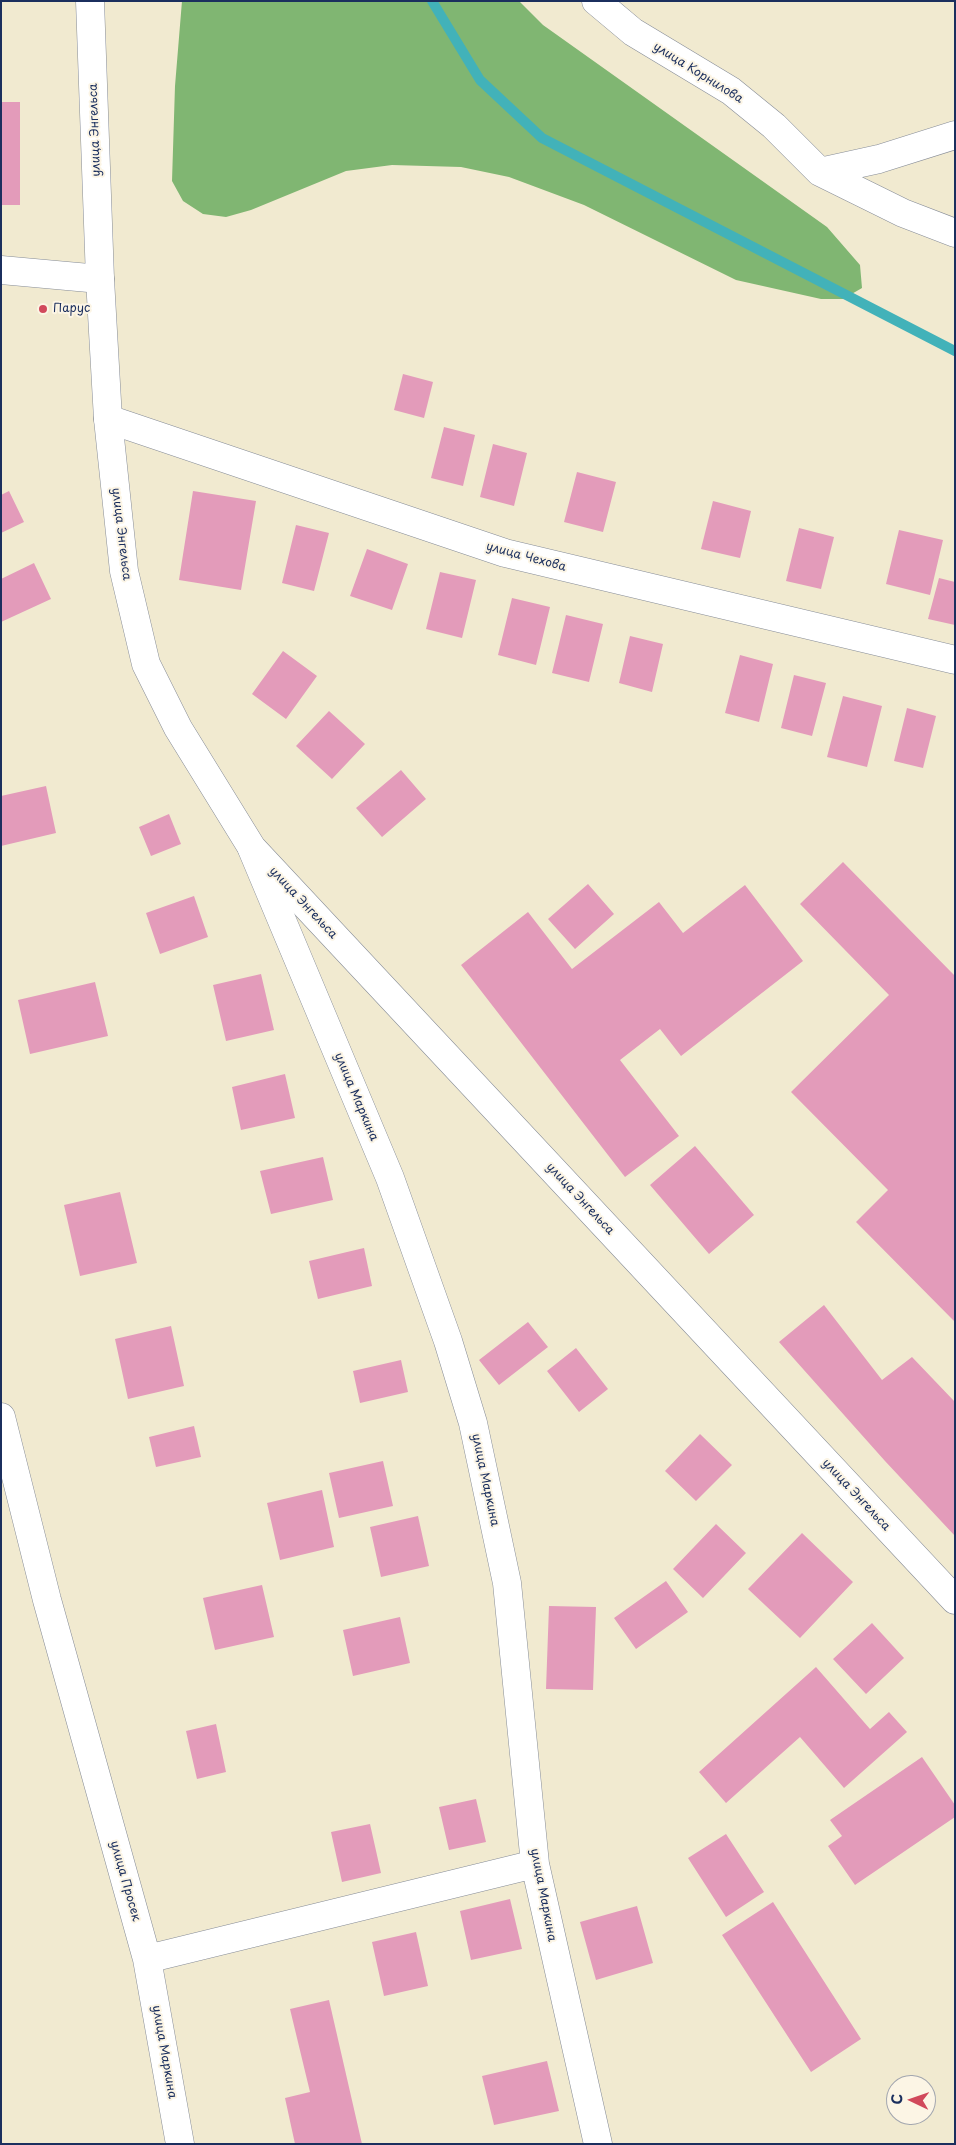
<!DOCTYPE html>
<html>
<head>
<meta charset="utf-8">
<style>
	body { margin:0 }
	#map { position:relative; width:956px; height:2145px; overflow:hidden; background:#f1ead0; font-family:"Playpen Sans",sans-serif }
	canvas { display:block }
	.frame { position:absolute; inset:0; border:2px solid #1b2f5e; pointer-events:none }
	.north { position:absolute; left:886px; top:2075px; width:50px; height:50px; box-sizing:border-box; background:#fcf5e5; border:1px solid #a2a6af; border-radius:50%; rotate:273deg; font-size:14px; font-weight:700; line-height:20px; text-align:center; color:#1b2f5e }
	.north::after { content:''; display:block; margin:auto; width:18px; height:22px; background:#d1495b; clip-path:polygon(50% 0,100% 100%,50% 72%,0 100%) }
</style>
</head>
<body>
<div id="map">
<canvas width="956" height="2145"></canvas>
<div class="frame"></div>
<div class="north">С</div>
</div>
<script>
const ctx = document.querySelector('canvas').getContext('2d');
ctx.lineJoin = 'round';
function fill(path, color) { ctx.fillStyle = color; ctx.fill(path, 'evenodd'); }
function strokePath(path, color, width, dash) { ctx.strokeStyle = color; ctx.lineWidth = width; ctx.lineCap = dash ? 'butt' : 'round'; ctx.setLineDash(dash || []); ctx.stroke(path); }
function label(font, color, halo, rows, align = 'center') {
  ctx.font = font + ' "Playpen Sans",sans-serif'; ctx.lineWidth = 4; ctx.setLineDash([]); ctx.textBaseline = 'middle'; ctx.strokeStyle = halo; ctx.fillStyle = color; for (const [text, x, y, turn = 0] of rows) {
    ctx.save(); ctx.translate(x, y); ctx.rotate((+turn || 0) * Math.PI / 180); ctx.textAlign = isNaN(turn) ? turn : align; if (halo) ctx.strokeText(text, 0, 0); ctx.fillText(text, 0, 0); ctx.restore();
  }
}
const forest = new Path2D(`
	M182,1H519L543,25L827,227L860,265L862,288L843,299H821L736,280L584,205L509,177L461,167L392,165L346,171L251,210L226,217L203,214L183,201L172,181L175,86Z`);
const stream = new Path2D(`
	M432,1L480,80L542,138L955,351`);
const building = new Path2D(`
	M1,102H20V205H1Z
	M403,374L433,382L424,418L394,410Z
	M444,427L475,435L463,486L431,478Z
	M493,444L527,453L514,506L480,497Z
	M577,472L616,482L603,532L564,522Z
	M9,491L24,522L1,533V495Z
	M193,491L256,501L241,590L179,580Z
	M713,501L751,511L740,558L701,549Z
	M296,525L329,533L314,591L282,583Z
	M799,528L834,537L821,589L786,581Z
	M899,530L943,540L930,595L886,584Z
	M367,549L408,564L392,610L350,596Z
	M34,563L51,599L1,622V579Z
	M440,572L476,580L462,638L426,629Z
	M939,578L955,582V625L928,619Z
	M512,598L550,607L536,665L498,655Z
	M566,615L603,624L589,682L552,673Z
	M630,636L663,644L652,692L619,683Z
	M283,651L317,676L286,719L252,694Z
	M740,655L773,664L759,722L725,713Z
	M794,675L826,683L812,736L781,728Z
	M843,696L882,706L867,767L827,757Z
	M907,708L936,716L923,768L894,761Z
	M329,711L365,744L332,779L296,746Z
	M401,770L426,799L382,837L356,808Z
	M46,786L56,833L1,846V796Z
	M169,814L181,844L151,856L139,827Z
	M843,862L955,976V1322L856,1222L888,1190L791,1092L889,995L800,904Z
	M588,884L614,914L575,949L548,919Z
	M745,885L803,961L681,1056L660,1029L620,1060L679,1136L625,1177L461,965L528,912L572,969L659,902L683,933Z
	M194,896L208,937L160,954L146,913Z
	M261,974L274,1030L226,1041L213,985Z
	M95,982L108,1036L30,1054L18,1000Z
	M285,1074L295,1118L241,1130L232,1087Z
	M695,1146L754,1215L709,1254L650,1185Z
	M323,1157L333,1200L271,1214L260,1171Z
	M120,1192L137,1263L80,1276L64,1205Z
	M364,1248L372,1286L318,1299L309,1261Z
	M824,1305L882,1380L912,1357L955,1402V1536L885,1461L779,1342Z
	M528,1322L548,1347L499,1385L479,1360Z
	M171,1326L184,1386L128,1399L115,1339Z
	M576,1348L608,1389L579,1412L547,1371Z
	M401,1360L408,1392L360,1403L353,1371Z
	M194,1426L201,1457L156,1467L149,1437Z
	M700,1434L732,1465L696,1501L665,1471Z
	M383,1461L393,1506L339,1518L329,1473Z
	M322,1490L334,1547L280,1560L267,1503Z
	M418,1516L429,1566L381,1577L370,1527Z
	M716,1524L746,1553L703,1598L673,1569Z
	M802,1533L853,1582L800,1638L748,1589Z
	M666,1581L688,1612L636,1649L614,1618Z
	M262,1585L274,1637L215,1650L203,1598Z
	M549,1606L596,1607L593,1690L546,1689Z
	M400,1617L410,1663L353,1676L343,1630Z
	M872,1623L904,1658L866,1694L833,1659Z
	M816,1667L870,1729L889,1712L907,1732L844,1788L800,1737L726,1803L699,1772Z
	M216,1724L226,1772L197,1779L186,1731Z
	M922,1757L955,1805V1817L855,1885L828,1846L842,1836L830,1820Z
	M476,1799L486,1842L449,1850L439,1807Z
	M370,1824L381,1873L342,1882L331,1832Z
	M726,1834L764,1892L726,1917L688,1858Z
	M510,1899L522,1949L471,1960L460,1911Z
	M773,1902L861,2039L811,2072L722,1935Z
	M637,1906L653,1963L596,1980L580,1922Z
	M416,1932L428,1986L384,1996L372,1942Z
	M329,2000L362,2144H295L285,2098L310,2092L290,2009Z
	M547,2061L559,2111L494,2125L482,2076Z`);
const minor = new Path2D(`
	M596,1L633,32L731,91L774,126L820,172L903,213L955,233
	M820,172L879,159L955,135
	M1,270L100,279
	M108,419L505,553L955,660
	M252,849L390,1178L448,1341L473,1423L507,1583L535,1864L598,2144
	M1,1417L47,1600L147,1959L180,2144
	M147,1959L535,1864`);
const major = new Path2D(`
	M90,1L100,279L108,419L124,571L146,664L178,728L252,848L955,1600`);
const markers = [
	[43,309,5,"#d1495b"]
];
const streetNames = [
	["улица Корнилова",698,73,32],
	["улица Энгельса",95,130,-92],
	["улица Энгельса",121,534,83],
	["улица Чехова",526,557,15],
	["улица Энгельса",303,903,47],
	["улица Маркина",356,1097,67],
	["улица Энгельса",580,1199,47],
	["улица Маркина",485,1480,78],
	["улица Энгельса",856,1495,47],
	["улица Просек",125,1881,74],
	["улица Маркина",543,1895,79],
	["улица Маркина",164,2052,80]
];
const poiNames = [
	["Парус",53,309]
];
fill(forest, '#80b672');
strokePath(stream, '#42b2b9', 10);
fill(building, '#e39bba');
strokePath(minor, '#868c97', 29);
strokePath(major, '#868c97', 29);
strokePath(minor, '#fff', 28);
strokePath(major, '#fff', 28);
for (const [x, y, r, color] of markers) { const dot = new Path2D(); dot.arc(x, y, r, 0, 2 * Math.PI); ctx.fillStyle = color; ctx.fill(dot); strokePath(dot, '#fcf5e5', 2); }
label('12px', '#1b2f5e', '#fcf5e5', streetNames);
label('12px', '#1b2f5e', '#fcf5e5', poiNames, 'left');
</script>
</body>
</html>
